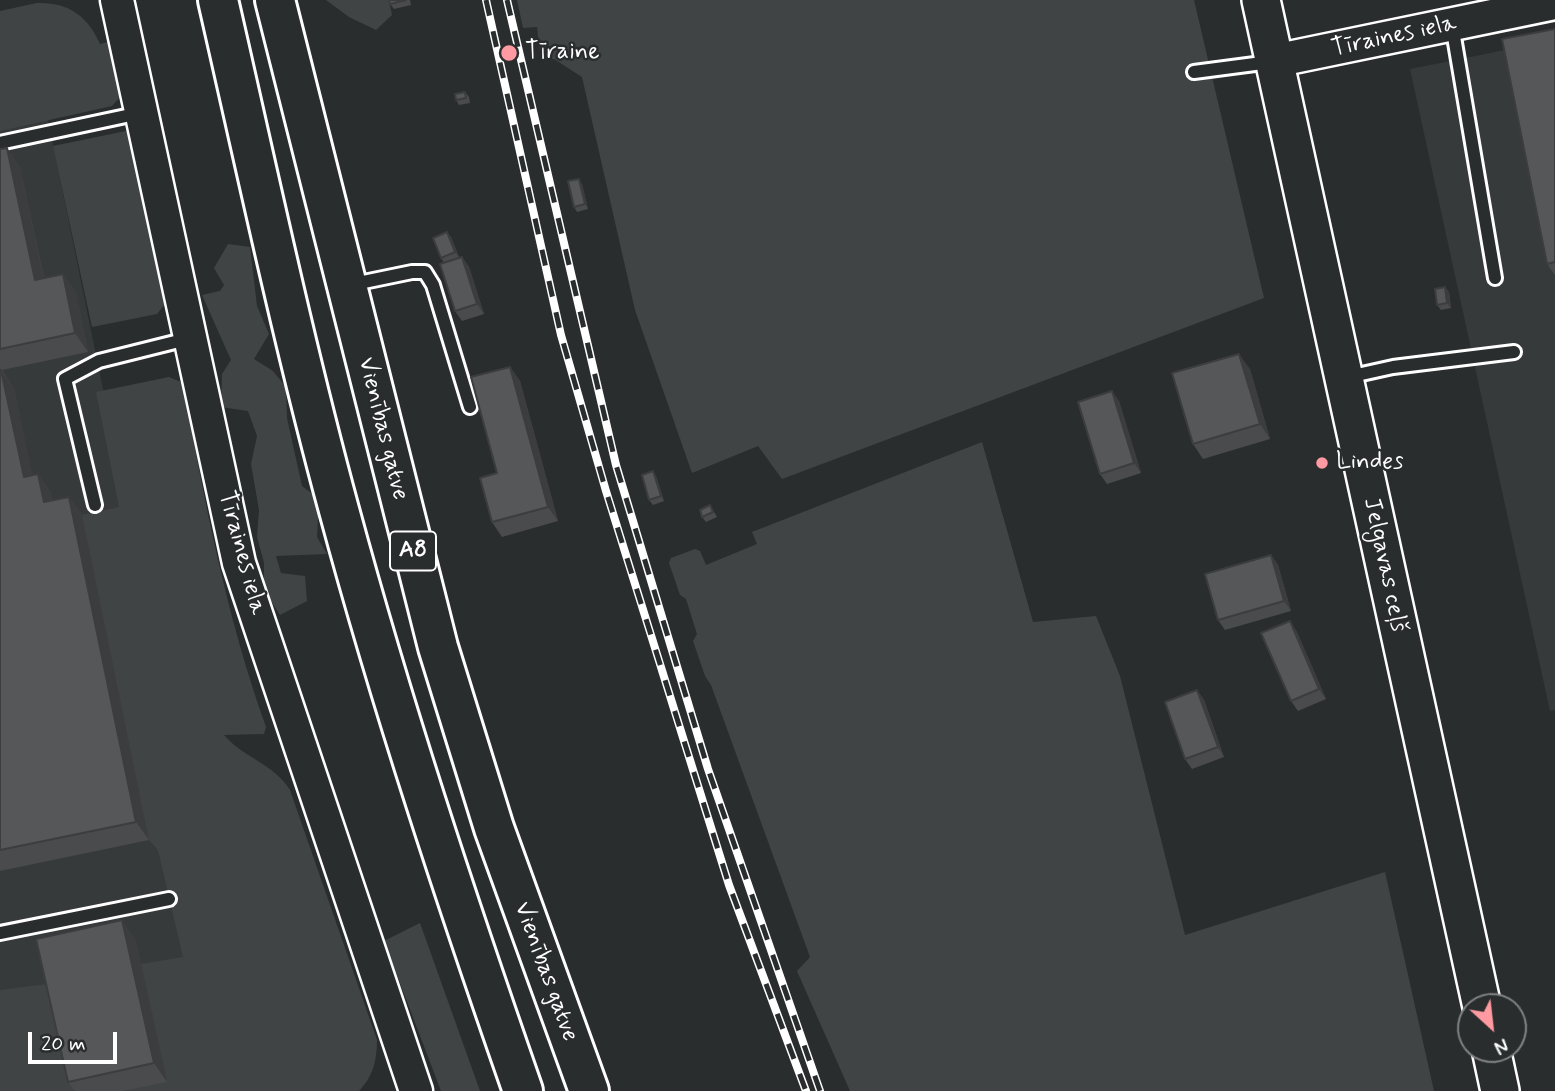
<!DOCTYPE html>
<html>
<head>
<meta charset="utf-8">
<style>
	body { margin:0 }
	#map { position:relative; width:1555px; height:1091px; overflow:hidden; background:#2a2d2e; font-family:Mynerve,sans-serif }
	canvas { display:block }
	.north { position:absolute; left:1457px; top:993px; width:70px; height:70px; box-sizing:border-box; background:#2a2d2e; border:2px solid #7f8182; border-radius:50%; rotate:153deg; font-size:19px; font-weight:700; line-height:28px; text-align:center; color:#fff }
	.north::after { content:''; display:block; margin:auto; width:24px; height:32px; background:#ff9aa2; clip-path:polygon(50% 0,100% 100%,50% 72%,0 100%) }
	.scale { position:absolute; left:28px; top:1032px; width:89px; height:32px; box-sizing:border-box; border:4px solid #fff; border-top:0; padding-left:9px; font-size:21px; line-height:24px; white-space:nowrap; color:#fff; -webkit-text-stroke:5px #2a2d2e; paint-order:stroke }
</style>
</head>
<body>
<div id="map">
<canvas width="1555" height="1091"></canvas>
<div class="north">N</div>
<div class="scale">20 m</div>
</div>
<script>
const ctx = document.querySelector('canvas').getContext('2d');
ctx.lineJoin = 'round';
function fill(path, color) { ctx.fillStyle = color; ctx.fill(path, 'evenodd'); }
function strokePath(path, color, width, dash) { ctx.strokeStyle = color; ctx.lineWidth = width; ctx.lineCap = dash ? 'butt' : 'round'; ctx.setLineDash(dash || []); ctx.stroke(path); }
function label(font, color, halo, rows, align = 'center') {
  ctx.font = font + ' Mynerve,sans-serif'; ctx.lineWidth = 5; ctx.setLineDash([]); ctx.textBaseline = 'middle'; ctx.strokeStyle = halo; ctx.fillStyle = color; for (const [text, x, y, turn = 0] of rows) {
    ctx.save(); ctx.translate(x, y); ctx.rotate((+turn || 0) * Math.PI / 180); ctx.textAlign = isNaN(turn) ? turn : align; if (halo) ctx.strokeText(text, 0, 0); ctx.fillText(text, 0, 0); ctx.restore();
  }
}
const built = new Path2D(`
	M1555,40V710L1550,711L1410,69Z
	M34,51L160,669L195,1091H0V57Z`);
const green = new Path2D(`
	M326,0H389L392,15L376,30L349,17Z
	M517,0H1194L1264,298L782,479L758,446L692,473L635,310L582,77L554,59L541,60L537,27L523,28Z
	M37,3C68,2 88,16 100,44L108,42L120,97L112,106L0,131V11Z
	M126,131L130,135L165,304L157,314L92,327L53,146Z
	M228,244L250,247L257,306L269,334L254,359L273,371L286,387L287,418L302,486L319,499L317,537L327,554L276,556L281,573L305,576L307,601L280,615L264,590V563L257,537L259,510L251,464L257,436L248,411L221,407L222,374L231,360L202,295L220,291L224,285L214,268Z
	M169,377L183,383C204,500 226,615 266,727L264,734L224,735C244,758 274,764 290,790L377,1040C377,1060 373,1077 359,1091H123L167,1081L141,964L183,957L158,850L149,840L82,515L119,507L96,392Z
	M982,442L1033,622L1096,616L1120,676L1185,935L1385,872L1434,1091H850L797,971L810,957L711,685L705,676L693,641L697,634L686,599L680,595L669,563L671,558L695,549L700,551L706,565L757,544L752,532Z
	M420,923L480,1091H441L384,941Z
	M55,983L79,1091H0V990Z`);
const service = new Path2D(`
	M1452,25L1495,278
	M1194,72L1270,62
	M0,143L140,113
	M349,285L412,272H425L433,285L470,407
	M1348,377L1393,367L1514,352
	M95,505L65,379L99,361L191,338
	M0,933L169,899`);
const tertiary = new Path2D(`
	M117,0L239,563L416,1091
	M1274,61L1555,3`);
const secondary = new Path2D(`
	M1261,0L1482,1007
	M1491,1049L1500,1091`);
const trunk = new Path2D(`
	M218,0C257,170 293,341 339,510C392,706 456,899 523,1091
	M275,0L438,647L494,828L589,1091`);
const rail = new Path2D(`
	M486,0L561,335L606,491L729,885L806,1091
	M507,0L616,465L708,769L820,1091`);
const wall = new Path2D(`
	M389,0H410L411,5L394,9L390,4Z
	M1555,29V275L1547,264Z
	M465,92L469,97L470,103L459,105L456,100Z
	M0,149L20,167L44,278L63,274L76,293L88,352L2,370L14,389L32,475L38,474L51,493L52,500L69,497L82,515L149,840L0,871Z
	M582,184L588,209L577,212L574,207Z
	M451,237L459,257L448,262L462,257L469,267L484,314L462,321L455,311L444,263L441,258Z
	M1445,287L1449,292L1451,308L1441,310L1437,305Z
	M510,367L520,381L558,521L502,537L492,522Z
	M1250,369L1270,439L1203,459L1193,444Z
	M1119,401L1141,473L1107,484L1100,474Z
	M656,476L664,501L653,505L649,500Z
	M710,505L717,517L706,522L702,517Z
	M1271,555L1278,565L1291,611L1225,630L1218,620Z
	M1296,630L1326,699L1298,711L1291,701Z
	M1197,690L1204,700L1224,757L1192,769L1185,759Z
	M135,939L167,1082L123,1091H75L68,1082Z`);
const shadedWall = new Path2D(`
	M7,148L20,167L48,299L35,280Z
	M579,179L582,184L588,209L585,204Z
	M447,232L451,237L459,257L455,252Z
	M462,257L469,267L484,314L477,304Z
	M63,274L76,293L88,352L75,333Z
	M1445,287L1449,292L1451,308L1447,303Z
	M1239,354L1250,369L1270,439L1260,424Z
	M510,367L520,381L558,521L548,507Z
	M1,370L14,389L37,496L24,477Z
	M1112,391L1119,401L1141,473L1134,463Z
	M653,471L656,476L664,501L661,496Z
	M38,474L51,493L57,521L44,502Z
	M69,497L82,515L149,840L136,822Z
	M1271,555L1278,565L1291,611L1284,601Z
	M1290,621L1296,630L1326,699L1319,689Z
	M1197,690L1204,700L1224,757L1218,747Z
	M122,920L135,939L167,1082L154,1063Z`);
const building = new Path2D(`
	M389,0H406L390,4Z
	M1555,29V262L1547,264L1502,39Z
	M465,92L466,98L456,100L455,94Z
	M7,148L35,280L63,274L75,333L0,349V149Z
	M579,179L585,204L574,207L568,181Z
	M447,232L455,252L441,258L433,238Z
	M462,257L477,304L455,311L440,264Z
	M1445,287L1447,303L1437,305L1435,289Z
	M1239,354L1260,424L1193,444L1172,373Z
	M510,367L548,507L492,522L480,478L497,473L471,377Z
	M0,370H1L24,477L38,474L44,502L69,497L136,822L0,850Z
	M1112,391L1134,463L1100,474L1078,402Z
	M653,471L661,496L649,500L642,475Z
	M710,505L713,512L702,517L700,510Z
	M1271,555L1284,601L1218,620L1205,574Z
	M1290,621L1319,689L1291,701L1261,633Z
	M1197,690L1218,747L1185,759L1165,702Z
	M122,920L154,1063L68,1082L36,939Z`);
const markers = [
	[509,53,9,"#ff9aa2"],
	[1322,463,7,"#ff9aa2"]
];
const shields = [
	[413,551,46]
];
const shieldNames = [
	["A8",413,551]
];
const streetNames = [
	["Tīraines iela",1394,37,-12],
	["Vienības gatve",382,429,76],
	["Tīraines iela",241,553,75],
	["Jelgavas ceļš",1384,565,78],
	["Vienības gatve",545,972,70]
];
const poiNames = [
	["Tīraine",525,53],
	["Lindes",1336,463]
];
fill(built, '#373a3b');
fill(green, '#414445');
strokePath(service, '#fff', 18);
strokePath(tertiary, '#fff', 37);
strokePath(secondary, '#fff', 42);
strokePath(trunk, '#fff', 44);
strokePath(service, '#2a2d2e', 12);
strokePath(tertiary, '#2a2d2e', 32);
strokePath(secondary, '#2a2d2e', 37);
strokePath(trunk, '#2a2d2e', 38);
strokePath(rail, '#fff', 8);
strokePath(rail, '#2a2d2e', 5, [16]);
fill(wall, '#494b4c');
fill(shadedWall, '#3c3d3e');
fill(building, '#555758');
strokePath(building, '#3c3d3e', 2);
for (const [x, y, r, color] of markers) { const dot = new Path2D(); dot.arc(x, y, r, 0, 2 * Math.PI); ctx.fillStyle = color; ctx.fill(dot); strokePath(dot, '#2a2d2e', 2.5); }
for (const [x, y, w] of shields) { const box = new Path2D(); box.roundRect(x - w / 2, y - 19.5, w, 39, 5); ctx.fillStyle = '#2a2d2e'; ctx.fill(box); strokePath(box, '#fff', 2); }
label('bold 23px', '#fff', null, shieldNames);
label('24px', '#fff', '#2a2d2e', streetNames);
label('24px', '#fff', '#2a2d2e', poiNames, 'left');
</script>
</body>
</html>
